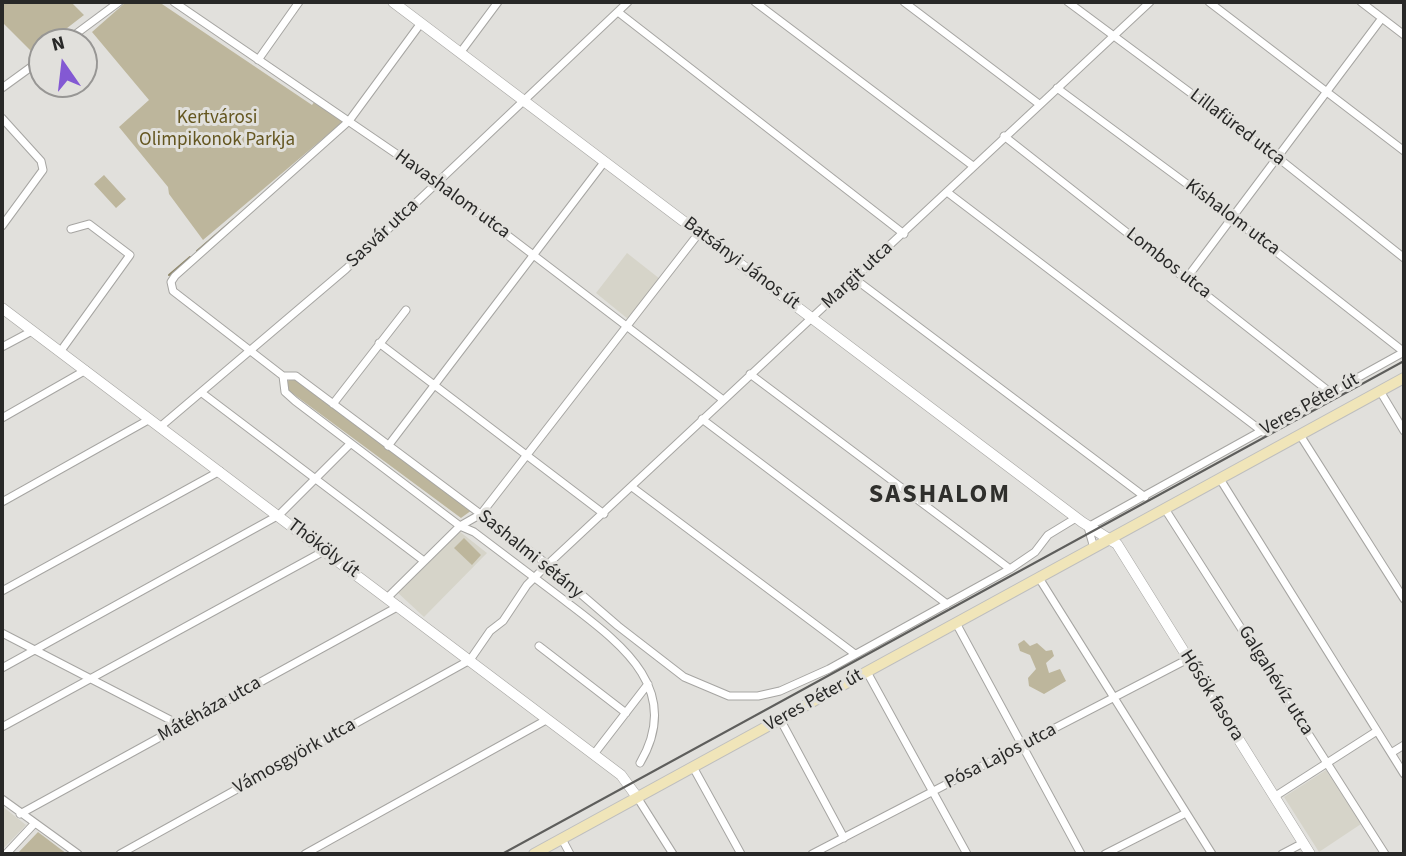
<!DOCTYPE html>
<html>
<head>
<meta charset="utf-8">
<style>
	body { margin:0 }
	#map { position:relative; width:1406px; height:856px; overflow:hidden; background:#e1e0dc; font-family:"Source Sans 3",sans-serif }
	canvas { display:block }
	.frame { position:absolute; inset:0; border:4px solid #282827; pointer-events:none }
	.north { position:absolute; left:28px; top:28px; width:70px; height:70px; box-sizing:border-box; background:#e1e0dc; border:2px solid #979694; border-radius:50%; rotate:346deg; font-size:19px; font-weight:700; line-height:28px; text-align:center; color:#282827 }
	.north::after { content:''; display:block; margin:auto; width:24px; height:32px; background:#8359d3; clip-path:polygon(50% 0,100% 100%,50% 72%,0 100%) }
</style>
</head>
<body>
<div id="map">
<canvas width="1406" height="856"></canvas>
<div class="frame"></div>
<div class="north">N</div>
</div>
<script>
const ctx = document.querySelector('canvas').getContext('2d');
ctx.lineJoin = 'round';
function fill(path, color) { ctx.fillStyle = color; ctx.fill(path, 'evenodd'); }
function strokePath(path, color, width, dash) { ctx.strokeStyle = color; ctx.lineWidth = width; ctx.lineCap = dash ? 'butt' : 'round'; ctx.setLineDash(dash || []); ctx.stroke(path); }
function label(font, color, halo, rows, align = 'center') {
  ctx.font = font + ' "Source Sans 3",sans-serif'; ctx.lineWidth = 6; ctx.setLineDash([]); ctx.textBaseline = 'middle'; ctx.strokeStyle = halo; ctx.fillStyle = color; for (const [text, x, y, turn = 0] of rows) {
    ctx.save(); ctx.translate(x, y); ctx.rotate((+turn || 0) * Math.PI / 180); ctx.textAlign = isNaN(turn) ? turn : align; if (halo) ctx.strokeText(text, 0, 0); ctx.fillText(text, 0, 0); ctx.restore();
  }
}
const built = new Path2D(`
	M627,253L660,279L628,319L596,293Z
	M459,531L487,553L424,617L397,592Z
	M1326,770L1361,824L1319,852L1284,797Z
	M2,806L26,825L2,850Z`);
const green = new Path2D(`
	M2,2H71L84,15L49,42H42V48L34,54L2,22Z
	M126,2H159L312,105L315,101L345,120L203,240L169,194L168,187L119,127L149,100L92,32Z
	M104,175L126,199L116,208L94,184Z
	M290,378H296L472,510L461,518L288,390L287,383Z
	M464,538L481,555L472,565L454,548Z
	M1024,640L1030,646L1037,643L1046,651L1052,650L1054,656L1046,663L1049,673L1060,669L1066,681L1044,694L1029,686L1028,678L1036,669L1030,655L1020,651L1018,644Z
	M38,832L67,854H17Z`);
const stream = new Path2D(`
	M197,251L234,219
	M169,275L190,257`);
const street = new Path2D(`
	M174,2L439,183L722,399
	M755,2L973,166
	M904,2L1039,104
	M1068,2L1277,157L1404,258
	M1209,2L1404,151
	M1361,2L1404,35
	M618,12L904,234
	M421,23L349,121L175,276L171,282L173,291L283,376H296L538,557L618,626L684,677L729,696H758L780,691L829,669L1010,569L1035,552L1048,535L1076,518
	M65,42L119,2
	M460,53L498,2
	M258,60L299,2
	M2,88L42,59
	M1057,88L1233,218L1404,352
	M2,118L41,161L43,170L2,226
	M1004,136L1331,393
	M947,192L1263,432
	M855,279L1145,497
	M1186,279L1382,18
	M379,343L604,514
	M2,347L32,331
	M60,352L130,255L89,224L71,229
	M750,374L1010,569
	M283,376L285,392L295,401L460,526L474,532C504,555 534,577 564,600C617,641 685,687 640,763
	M1380,391L1404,431
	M202,393L424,561
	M333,404L406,310
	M2,418L86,370
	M702,419L947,604
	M160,427L346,269L628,2
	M1300,435L1404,599
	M388,446L605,161
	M1220,479L1404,774
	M632,487L855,654
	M2,502L150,419
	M1165,509L1385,854
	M1094,548L1088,527L1404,352
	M1039,578L1212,854
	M2,591L220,471
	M387,598L460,526L481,514L699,233
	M956,623L1081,854
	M2,633L182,726
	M539,646L626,713
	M2,668L279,515L349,445
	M867,672L967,854
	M780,719L844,838
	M2,727L326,550
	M1391,753L1404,745
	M594,754L648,684
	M693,767L741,854
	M637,797L673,854
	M1274,797L1377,731
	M2,799L78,854
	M20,814L399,606
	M562,839L570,854
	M6,854L34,824
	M120,854L470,660L490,631L503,621L527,585L546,566L1150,2
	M305,854L548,719
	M812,854L1188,659
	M1105,854L1186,813
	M1282,854L1303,843`);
const secondary = new Path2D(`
	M393,2L1082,522L1117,544L1310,854
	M2,308L621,775L637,797`);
const primary = new Path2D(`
	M534,854L1404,378`);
const tram = new Path2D(`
	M502,854L1404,361`);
const parkNames = [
	["Kertvárosi",217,119],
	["Olimpikonok Parkja",217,141]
];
const streetNames = [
	["Lillafüred utca",1237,128,37],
	["Havashalom utca",452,195,36],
	["Kishalom utca",1232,218,37],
	["Sasvár utca",383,234,-43],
	["Batsányi János út",741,264,37],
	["Lombos utca",1168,264,38],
	["Margit utca",858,276,-43],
	["Veres Péter út",1310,405,-29],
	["Thököly út",323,549,37],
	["Sashalmi sétány",530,555,39],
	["Galgahévíz utca",1275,681,58],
	["Hősök fasora",1211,696,58],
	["Veres Péter út",814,701,-29],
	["Mátéháza utca",210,710,-29],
	["Vámosgyörk utca",295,757,-29],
	["Pósa Lajos utca",1001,757,-27]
];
const districtNames = [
	["SASHALOM",940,496]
];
fill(built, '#d6d4c9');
fill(green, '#bdb69c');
strokePath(stream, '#8e8667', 2);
strokePath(street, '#a6a5a2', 9);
strokePath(secondary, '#a6a5a2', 11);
strokePath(primary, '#bebebe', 12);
strokePath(street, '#fff', 7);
strokePath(secondary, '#fff', 10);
strokePath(primary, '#f0e5b9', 10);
strokePath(tram, '#5e5e5c', 2);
label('19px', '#645620', '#e1e0dc', parkNames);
label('19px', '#282827', '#e1e0dc', streetNames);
ctx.letterSpacing = '2px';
label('bold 26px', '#2f2f2c', '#e1e0dc', districtNames);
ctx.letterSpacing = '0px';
</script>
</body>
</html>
